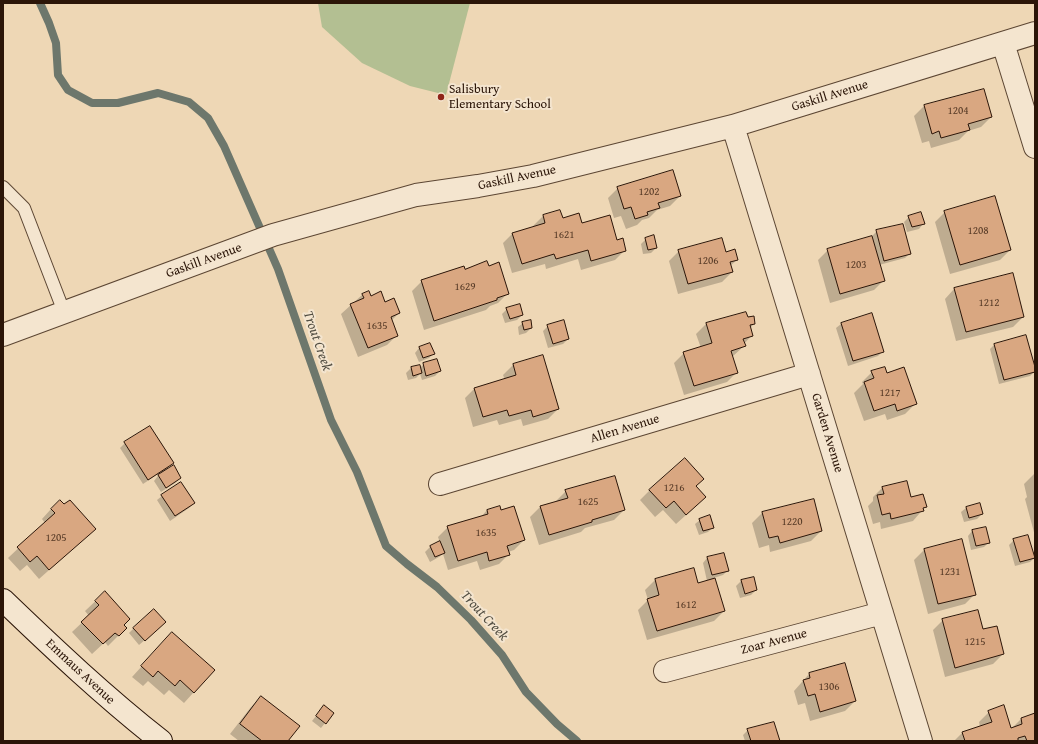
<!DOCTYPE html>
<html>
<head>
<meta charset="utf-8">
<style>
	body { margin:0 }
	#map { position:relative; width:1038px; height:744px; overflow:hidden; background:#eed7b5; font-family:"Gentium Book Plus",serif }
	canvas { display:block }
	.frame { position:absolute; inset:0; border:4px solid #2b1508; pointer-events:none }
</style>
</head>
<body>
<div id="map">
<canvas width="1038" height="744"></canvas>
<div class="frame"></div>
</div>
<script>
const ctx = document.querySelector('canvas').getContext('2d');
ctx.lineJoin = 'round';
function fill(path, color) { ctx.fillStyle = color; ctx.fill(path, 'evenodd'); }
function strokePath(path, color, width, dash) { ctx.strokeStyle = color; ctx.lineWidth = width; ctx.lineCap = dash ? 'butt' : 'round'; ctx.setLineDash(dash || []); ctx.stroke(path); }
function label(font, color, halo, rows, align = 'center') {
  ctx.font = font + ' "Gentium Book Plus",serif'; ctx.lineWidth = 4; ctx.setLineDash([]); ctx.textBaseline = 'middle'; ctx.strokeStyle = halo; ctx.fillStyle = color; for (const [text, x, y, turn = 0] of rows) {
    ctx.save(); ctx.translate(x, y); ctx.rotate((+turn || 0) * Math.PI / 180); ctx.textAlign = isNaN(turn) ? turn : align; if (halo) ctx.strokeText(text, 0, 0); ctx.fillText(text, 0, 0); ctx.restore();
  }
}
const green = new Path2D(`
	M318,3H470L446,95L410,86L362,63L322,27Z`);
const shadow = new Path2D(`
	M924,106L991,117L981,127L968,131L959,140L931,148L929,141L922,143L914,116Z
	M618,188L680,196L670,206L657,210L649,218L642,220L637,225L626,229L621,216L614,218L608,198Z
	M560,211L562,219L581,224L616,241L625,250L615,260L581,270L578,259L546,269L545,264L512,273L503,243L513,233L534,227L533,226L543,216Z
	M945,212L1010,250L1000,260L950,274L935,222Z
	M909,217L923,224L919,229L907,232L904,222Z
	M877,231L910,253L905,258L879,265L884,280L874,290L830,303L818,260L828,250L872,236Z
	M646,239L656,248L651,253L643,254L641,244Z
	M679,251L725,253L737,260L730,266L732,272L722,282L678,294L669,261Z
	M464,270L508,293L498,303L490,306L486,310L424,330L412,291L422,281Z
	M954,289L1023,317L1013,327L956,341L945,299Z
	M368,293L370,297L384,303L399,313L391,321L397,335L387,345L358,357L341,314L362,295Z
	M507,309L522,315L517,320L505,323L502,314Z
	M747,318L754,324L750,328L752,335L744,344V346L732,357L737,372L727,382L684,395L674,363L684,353L701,348L696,334L706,324Z
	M523,323L531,328L526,333L519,335L518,327Z
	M841,324L883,351L878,356L848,366L836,328Z
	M548,326L568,339L563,344L548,348L543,331Z
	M994,345L1035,370V371L1030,376L999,384L990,349Z
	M419,348L434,353L429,358L419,362L415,353Z
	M542,356L558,409L548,419L523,426L521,419L499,425L497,420L473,427L465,398L475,388L505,380L503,375L513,365Z
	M424,364L440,371L435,376L422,380L420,374L416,378L408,380L406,373L411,368H420Z
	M872,372L886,374L915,404L905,414L887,420L885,414L864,421L854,393L863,384L862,382Z
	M125,443L172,463L164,472L180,478L175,483L161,492L154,481L161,472L143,484L120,448Z
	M1034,474H1035V536L1025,499L1027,497L1024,484Z
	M883,487L910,498L925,507L913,521L881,529L880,522L873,524L868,506L873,501V497Z
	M650,490L695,507L676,524L663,510L655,517L640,500Z
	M566,491L624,510L614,520L585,528L581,532L539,545L530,517L540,507L557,503L556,501Z
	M162,496L194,503L189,508L170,521L157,500Z
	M966,508L982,514L977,519L964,522L961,512Z
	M51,509L84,539L39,579L27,565L20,571L8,558L45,523L42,519Z
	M487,510L500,511L524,540L514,550L508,552L509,554L499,564L480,570L477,561L448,570L443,554L439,557L430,562L425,552L430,547L440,543L438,537L448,527L481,517Z
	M762,513L821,531L811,541L770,552L769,545L759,548L752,523Z
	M700,520L713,527L708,532L699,535L695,524Z
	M972,531L989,542L984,547L971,550L968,536Z
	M1014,540L1034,558L1030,562L1015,566L1009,545Z
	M961,541L975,594L965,604L928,614L914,560L924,550Z
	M707,558L728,570L723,575L714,578L724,611L714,621L647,640L638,610L648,600L645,590L655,580L693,569L697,584L707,581L703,563Z
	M753,578L756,590L751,595L740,598L736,586L741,581Z
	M105,592L123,625L126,628L108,646L105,642L92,654L72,632L89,616L85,611Z
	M943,620L983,631L1003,654L993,664L945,677L933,630Z
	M160,627L139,645L129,633L134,628Z
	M172,633L214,670L184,703L169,690L164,695L148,681L143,686L132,677Z
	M809,674L855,701L845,711L810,721L805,703L798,705L794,691Z
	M261,697L287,741H239L230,734L251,707Z
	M320,711L325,723L321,728L312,721Z
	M989,712L1011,729L1021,719L1035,714V741H954L962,733L980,727L979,722Z
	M748,730L778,741H745L743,735Z`);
const stream = new Path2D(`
	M40,3L49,23L56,43L58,75L68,90L92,103H118L158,93L189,102L208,118L224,146L278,269L331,420L357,472L386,546L407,564L437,587L471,620L502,655L526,692L557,724L577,741`);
const building = new Path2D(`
	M984,89L992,117L968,124L970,130L941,138L939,131L932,134L924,105Z
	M673,170L681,196L658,203L660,208L647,212L648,215L635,219L631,207L624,209L617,187Z
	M995,196L1011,250L960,265L944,211Z
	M560,210L563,218L579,213L582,223L610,215L617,240L623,238L626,251L591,261L588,250L556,259L554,254L522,264L512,233L545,223L543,215Z
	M921,212L925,224L912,227L908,216Z
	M903,224L911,254L884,261L876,230Z
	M654,235L657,248L648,250L645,238Z
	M872,236L885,281L840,294L827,249Z
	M722,238L726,252L735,249L738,260L730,262L733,272L688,284L678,250Z
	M487,261L489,266L499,262L509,294L497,298V300L434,321L421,280L464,266L465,269Z
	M1013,273L1024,317L966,332L954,288Z
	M369,291L371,296L381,291L385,302L394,298L400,313L391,317L398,336L368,348L350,304L364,298L362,294Z
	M520,304L523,315L510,319L506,308Z
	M746,312L748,317L754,316L755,324L750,325L753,336L743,339L746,346L731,351L738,373L694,386L683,352L712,343L706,323Z
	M872,313L884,352L853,361L841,323Z
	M531,320L532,328L524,330L522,322Z
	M564,320L569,339L553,344L547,325Z
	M1026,335L1035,367V372L1004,380L994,344Z
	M430,343L435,354L423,358L419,347Z
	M543,355L559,409L533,417L531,410L509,416L507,410L483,417L474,388L516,375L513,364Z
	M437,359L441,371L426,376L423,363Z
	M420,365L422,373L413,376L411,367Z
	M885,367L887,373L904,367L917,404L897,411L895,404L874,411L864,382L874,378L871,371Z
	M150,426L174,463L148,480L124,442Z
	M685,458L704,479L696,486L706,497L686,515L674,501L666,508L649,490Z
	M174,465L181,478L166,488L158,475Z
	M615,476L625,510L592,520V522L549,535L540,506L568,498L565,490Z
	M907,481L911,497L923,494L927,507L923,508L924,511L891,519L890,513L882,515L877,495L884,494L882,487Z
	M181,482L195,503L175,516L161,495Z
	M814,499L822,531L780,543L778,536L769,538L762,512Z
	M60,500L64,504L70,500L96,529L49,570L37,556L30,562L17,547L55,513L51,509Z
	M980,503L983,514L969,518L966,507Z
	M500,506L501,510L514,506L525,540L507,546L510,555L489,561L487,552L458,561L447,526L488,514L487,510Z
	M710,515L714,528L703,531L699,519Z
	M986,527L990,543L976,546L972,530Z
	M1028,535L1035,558L1020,562L1013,539Z
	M962,539L976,595L938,604L924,549Z
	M440,541L445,553L435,557L430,546Z
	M724,553L729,571L712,575L707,557Z
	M694,568L698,583L715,578L725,611L657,631L647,599L659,595L655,579Z
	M754,577L757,590L745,594L741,580Z
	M105,591L130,619L124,625L127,628L119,636L115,633L103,644L81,622L99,605L95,601Z
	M154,609L166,622L145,641L133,628Z
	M978,610L983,629L997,626L1004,654L955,668L942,619Z
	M172,632L215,670L194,693L180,680L175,686L158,671L153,677L141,666Z
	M845,663L856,701L820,712L815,694L808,696L803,680L810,678L809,673Z
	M261,696L300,726L288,741H262L240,724Z
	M324,705L334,713L326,724L316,716Z
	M1004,705L1011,728L1022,724L1021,718L1035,713V741H1027L1025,736L1018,738V741H965L962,732L992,722L988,711Z
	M774,722L780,741H751L747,729Z`);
const service = new Path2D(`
	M3,187L24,208L64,312`);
const minor = new Path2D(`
	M1003,43L1035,147
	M733,126L921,741
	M3,335L273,235L416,195L478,186L533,176L733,126L1035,33
	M440,484L809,374
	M665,671L882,613`);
const secondary = new Path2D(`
	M3,600C54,649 105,697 161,741`);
const markers = [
	[441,97,4,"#8f2418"]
];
const numberNames = [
	["1204",958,111],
	["1202",649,192],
	["1208",978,231],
	["1621",564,235],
	["1206",708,261],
	["1203",856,265],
	["1629",465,287],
	["1212",989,303],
	["1635",377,326],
	["1217",890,393],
	["1216",674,488],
	["1625",588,502],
	["1220",792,522],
	["1635",486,533],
	["1205",56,538],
	["1231",950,572],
	["1612",686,605],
	["1215",975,642],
	["1306",829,687]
];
const poiNames = [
	["Salisbury",449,90],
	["Elementary School",449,105]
];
const streetNames = [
	["Gaskill Avenue",830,96,-17],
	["Gaskill Avenue",517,178,-12],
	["Gaskill Avenue",204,261,-20],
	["Allen Avenue",625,429,-17],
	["Garden Avenue",827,433,73],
	["Zoar Avenue",774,642,-15],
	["Emmaus Avenue",80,672,43]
];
const waterNames = [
	["Trout Creek",317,341,71],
	["Trout Creek",484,616,47]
];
fill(green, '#b3bf92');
fill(shadow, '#0003');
strokePath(stream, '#6d776c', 8);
fill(building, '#d9a781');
strokePath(building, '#2b1508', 1);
strokePath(service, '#5c4633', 14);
strokePath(minor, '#5c4633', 24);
strokePath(secondary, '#2b1508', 24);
strokePath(service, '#f4e5cf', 12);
strokePath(minor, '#f4e5cf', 22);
strokePath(secondary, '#f4e5cf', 22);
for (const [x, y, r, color] of markers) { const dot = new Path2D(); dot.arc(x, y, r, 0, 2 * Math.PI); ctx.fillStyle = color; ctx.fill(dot); strokePath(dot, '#f4e5cf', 1.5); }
label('11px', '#563a26', null, numberNames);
label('13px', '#2b1508', '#f4e5cf', poiNames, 'left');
label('13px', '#2b1508', '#f4e5cf', streetNames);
label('italic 14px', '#524e42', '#f4e5cf', waterNames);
</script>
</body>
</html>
